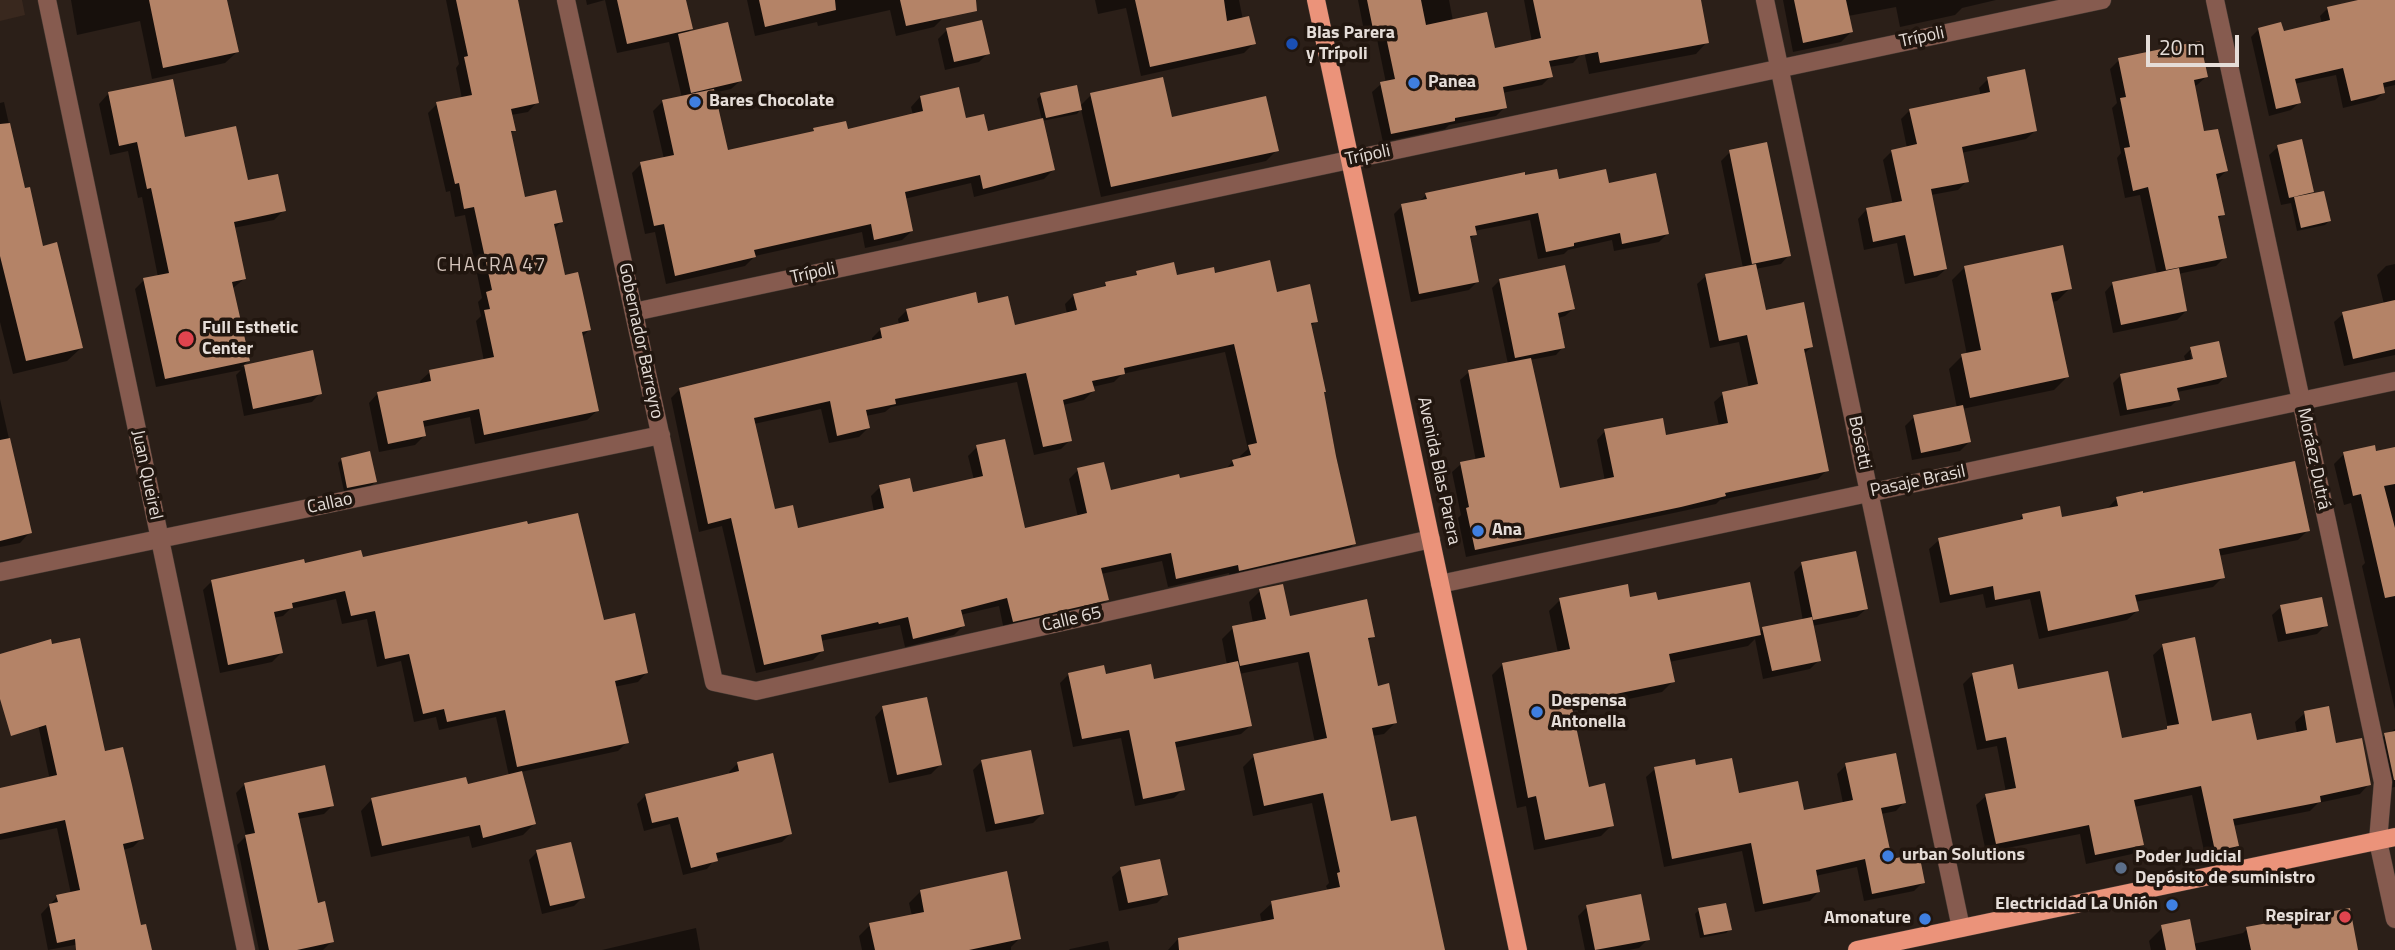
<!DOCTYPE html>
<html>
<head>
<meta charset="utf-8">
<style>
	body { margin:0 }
	#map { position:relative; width:2395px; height:950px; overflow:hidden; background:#2b1f18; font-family:"Titillium Web",sans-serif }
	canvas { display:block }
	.scale { position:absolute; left:2146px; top:35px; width:93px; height:32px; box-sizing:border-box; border:4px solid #e5ddd8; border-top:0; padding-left:9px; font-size:21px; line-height:24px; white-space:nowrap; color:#e5ddd8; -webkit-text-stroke:5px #21160f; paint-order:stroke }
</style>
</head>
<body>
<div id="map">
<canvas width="2395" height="950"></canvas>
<div class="scale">20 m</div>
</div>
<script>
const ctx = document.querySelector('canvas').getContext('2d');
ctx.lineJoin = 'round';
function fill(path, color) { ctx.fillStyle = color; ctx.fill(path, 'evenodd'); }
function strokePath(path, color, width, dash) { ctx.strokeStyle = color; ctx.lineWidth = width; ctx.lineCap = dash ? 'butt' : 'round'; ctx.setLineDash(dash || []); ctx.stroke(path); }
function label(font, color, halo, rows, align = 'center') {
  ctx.font = font + ' "Titillium Web",sans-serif'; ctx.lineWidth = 7; ctx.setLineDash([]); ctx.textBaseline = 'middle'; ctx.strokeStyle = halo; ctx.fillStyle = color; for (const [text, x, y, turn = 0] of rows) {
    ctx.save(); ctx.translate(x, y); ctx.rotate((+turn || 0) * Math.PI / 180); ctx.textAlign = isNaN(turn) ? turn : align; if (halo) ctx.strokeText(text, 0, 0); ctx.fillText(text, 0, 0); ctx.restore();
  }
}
const built = new Path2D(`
	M0,0H22L25,15L0,21Z`);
const shadow = new Path2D(`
	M71,0H228L225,1L237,52L225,63L152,79L140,21L77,35Z
	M446,0H516L537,102L528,112L511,115L514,130L510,134L524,199L561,222L553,230L563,277L589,330L581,338L597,411L587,420L475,444L470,417L423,427L424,436L415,445L379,452L369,403L378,393L421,385L420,381L430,372L484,361L476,321L481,316L478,302L482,298L465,215L455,217L450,191L446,192L428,113L437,104L462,99L456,68L459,64Z
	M586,0H684L691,29L686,34L740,81L731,89L713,93L726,152L811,134L814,130L846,131L913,115L911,107L920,97L987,133L1042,120L1037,99L1041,95L1080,106L1091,95L1277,150L1266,161L1101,197L1081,109L1077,114L1042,121L1053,170L1044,179L974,197L971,183L904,199L912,231L902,240L865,248L862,232L755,256L745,266L666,284L655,232L645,234L632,173L641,164L664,159L653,111L662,102L682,98L669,42L617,53L605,0L587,5Z
	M747,0H940L944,17L934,27L896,36L890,10L818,26L817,22L755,36Z
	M1095,0H1239L1243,20L1254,43L1244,53L1141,76L1126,8L1098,14Z
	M1358,0H1449L1453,21L1493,50L1532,42L1524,0H1699L1707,42L1696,54L1589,74L1584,51L1573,63L1549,67L1551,76L1542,85L1502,93L1505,107L1496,116L1449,125L1445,129L1383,142L1372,92L1381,84L1386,83L1377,39L1366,41Z
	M1783,0H1996L1962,8L1955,15L1900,27L1896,7L1848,16L1851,32L1841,42L1793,52Z
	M2384,0H2395V85L2382,88L2383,93L2375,100L2343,108L2336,75L2294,84L2299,103L2291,110L2269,116L2251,37L2259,29L2282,33L2322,23L2320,16L2328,8Z
	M947,30L988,53L979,62L945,70L938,39Z
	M2119,60L2206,77L2197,85L2193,86L2203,133L2226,171L2216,181L2223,214L2217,220L2225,257L2216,266L2178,274L2186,311L2177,320L2113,333L2105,292L2113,283L2157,274L2140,195L2125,198L2117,158L2121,153L2112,108L2117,103L2110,69Z
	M1988,79L2035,131L2026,139L1961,153L1967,181L1958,190L1931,195L1946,269L1937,277L1905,284L1897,243L1864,250L1858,219L1866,210L1893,205L1883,160L1892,151L1907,148L1901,119L1910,110L1981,96L1979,88Z
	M108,94L184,139L284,210L274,220L233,228L244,279L232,289L248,361L241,367L312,352L320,393L312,402L244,416L236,375L241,370L156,387L135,289L144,280L158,277L142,197L138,198L128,151L110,155L99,104Z
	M4,102L24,190L42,248L81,348L67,361L13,374L0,322V103Z
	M2278,147L2312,192L2307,196L2329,221L2325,225L2297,231L2291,203L2281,205L2269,155Z
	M1730,152L1789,255L1781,264L1755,269L1764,312L1811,347L1803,355L1827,470L1818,479L1720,500L1716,504L1466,557L1458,518L1461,515L1452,472L1461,464L1476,461L1460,380L1469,372L1508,364L1492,288L1500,280L1573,309L1565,316L1558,318L1563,347L1556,355L1530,360L1558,491L1605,481L1597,440L1605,431L1665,437L1719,426L1714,402L1723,394L1749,388L1739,342L1710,348L1697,284L1706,276L1743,268L1721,161Z
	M1524,177L1607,185L1667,234L1659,242L1614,251L1612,240L1568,250L1564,254L1538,259L1530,220L1474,231L1475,234L1469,240L1477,282L1469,290L1411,302L1394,214L1402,206L1419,202L1426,195Z
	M2395,264V355L2344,366L2334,322L2343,314L2384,304L2377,275L2386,266Z
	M1965,267L2070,288L2057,301L2051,302L2067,377L2054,390L1962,409L1969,442L1960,451L1912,460L1905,426L1914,417L1957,408L1949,369L1962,356L1967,355L1952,280Z
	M1137,273L1176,277L1214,275L1275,294L1316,321L1310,327L1354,544L1345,553L1230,579L1229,573L1168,587L1162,561L1101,574L1107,599L1098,608L1004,630L999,606L960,615L963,626L954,635L905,647L900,625L820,641L822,651L813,660L756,673L722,526L699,532L671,398L680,389L872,342V338L881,329L899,325L898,319L907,310L977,305L1013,327L1067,314L1065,304L1074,295L1100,289L1106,284L1131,278ZM1225,352L1248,449L1240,456L1241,459L1233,461L1225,470L1179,481L1109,492L1078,470L1069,479L1078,517L1024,530L977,447L968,456L974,480L912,494L880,487L871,496L874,512L797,530L773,511L754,424L821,409L829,443L859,437L869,427L866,416L885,412L891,407L1017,382L1034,455L1061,449L1070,440L1063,405L1084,400L1093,391L1092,387L1114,382L1122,374Z
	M2191,349L2225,377L2218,384L2177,392L2178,399L2171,406L2120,416L2113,383L2120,376L2186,362L2184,356ZM2190,352H2193V368Z
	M0,399L30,532L20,543L0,547Z
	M2395,449V710L2362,566L2365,563L2351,503L2344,505L2334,464L2344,454L2375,453Z
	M342,459L375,482L371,486L344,491L338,463Z
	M2117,498L2308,530L2298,540L2218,556L2223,577L2213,587L2135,602L2137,611L2127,620L2039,639L2030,599L1986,608L1983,594L1940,603L1929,549L1939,540L2016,523L2023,515L2061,519L2107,509Z
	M361,559L602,622L646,673L638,682L614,687L627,742L618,751L521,772L534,824L523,835L472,848L469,836L371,857L361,811L372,799L467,787L509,776L496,717L439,730L436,717L414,722L401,661L377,667L367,619L342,624L336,599L290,609L283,616L273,618L281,653L272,662L220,673L203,590L212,581L303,565Z
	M1802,564L1866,609L1857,617L1812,626L1819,660L1810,669L1763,679L1755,639L1748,646L1669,662L1673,681L1662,692L1571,711L1588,789L1612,825L1601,836L1534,850L1526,806L1517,808L1492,675L1503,664L1558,653L1549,611L1560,600L1629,599L1657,603L1759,633L1763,629L1803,621L1794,572Z
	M1260,591L1288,618L1373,636L1367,642L1377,688L1395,723L1384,734L1372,736L1390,823L1443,950H1168L1177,940L1262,923L1260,914L1272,903L1328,891L1326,886L1329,883L1312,803L1253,816L1243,767L1254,756L1315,743L1298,662L1239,674L1250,726L1241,734L1174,748L1183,789L1174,798L1135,806L1121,738L1073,747L1060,683L1069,674L1153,681L1227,665L1222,639L1233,628L1253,623L1249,602Z
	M2281,607L2326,625L2317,634L2278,642L2272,615Z
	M2163,646L2211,723L2255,742L2297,733L2295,722L2305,713L2369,784L2360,794L2318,803L2310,811L2233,826L2237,846L2227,855L2206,860L2192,795L2134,807L2142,845L2132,854L2086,864L2080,834L1986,852L1976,805L1986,796L2006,792L1997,746L1977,750L1963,684L1973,674L2016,691L2120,741L2164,732L2168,728L2153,655Z
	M24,659L104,753L142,838L133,847L123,850L140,927L150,950H86L85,943L48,950L41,914L57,897L71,894L57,828L0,840V790L51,785Z
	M883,708L940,765L931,774L889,783L875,717Z
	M2395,729V787L2385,789L2375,744L2385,735Z
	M982,761L1042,814L1033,823L986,832L973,770Z
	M738,763L791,833L782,842L715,859L707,869L683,875L670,824L644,831L637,804L646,795L730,775L729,772Z
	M1846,765L1904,802L1896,811L1881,814L1891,861L1923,882L1914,891L1864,901L1857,867L1815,876L1818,892L1810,901L1755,912L1742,851L1664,867L1646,777L1655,769L1695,767L1738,795L1803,812L1843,803L1837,774Z
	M245,784L333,805L324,814L298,819L317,905L332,941L323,950H259L237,845L246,836L236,793Z
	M537,852L583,897L574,906L542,914L529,860Z
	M1121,869L1166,894L1157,903L1119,911L1112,877Z
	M921,891L1019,939L1011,947V950H862L859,936L870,925L912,916L909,903Z
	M1587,907L1648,939L1639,948L1629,950H1585L1578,916Z
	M1699,910L1730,929L1726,933L1700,938L1695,914Z
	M2164,926L2193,944L2243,933L2247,929L2356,950H2151L2149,941Z
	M696,928L700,950H602Z
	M1108,941L1110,950H1069L1070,949Z`);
const building = new Path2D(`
	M149,0H227L239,52L163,68Z
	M456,0H518L539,103L511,109L516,131H511L525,197L556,190L563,222L554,224L565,275L578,272L582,289L591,330L582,332L599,411L484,435L479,409L423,421L426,436L388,444L377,392L431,381L429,370L494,357L484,310L490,309L486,292L492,290L474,207L464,209L459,183L455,184L436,102L472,95L464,57L468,56Z
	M617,0H686L693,29L627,44Z
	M759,0H835L836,10L765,27Z
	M900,0H976L977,11L906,26Z
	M1135,0H1224L1227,21L1249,16L1256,44L1150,67Z
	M1367,0H1421L1426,25L1487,12L1495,48L1541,38L1533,0H1701L1709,43L1600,63L1598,52L1549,61L1553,77L1503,87L1507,108L1455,118V121L1391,134L1380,82L1395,79L1385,32L1374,34Z
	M1794,0H1846L1853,32L1803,43Z
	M2358,0H2395V80L2383,83L2385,93L2351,101L2343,68L2295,79L2301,103L2276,109L2258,28L2281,22L2284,31L2330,20L2327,7Z
	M982,20L990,54L954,62L946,28Z
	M728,22L742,81L691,93L678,34Z
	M2200,41L2208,77L2194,80L2204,131L2218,129L2228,171L2216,174L2225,215L2218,216L2227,258L2166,270L2148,187L2133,191L2124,148L2130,147L2120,98L2126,97L2118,58Z
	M2025,69L2037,131L1962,147L1969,182L1931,189L1947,269L1914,276L1905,235L1873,242L1866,208L1902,201L1891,150L1917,144L1909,109L1990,92L1987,77Z
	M1163,77L1172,117L1266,96L1279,151L1111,187L1090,93Z
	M173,79L185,137L236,126L248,180L278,174L286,211L234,222L246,279L232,282L250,361L165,379L143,278L169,273L151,188L147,189L137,142L119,146L108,92Z
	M1077,85L1082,110L1046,118L1040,93Z
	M959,87L966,118L984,114L988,131L1043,118L1055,170L983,189L980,175L905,192L913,231L874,240L871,224L754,250L756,257L675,276L664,224L654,226L640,162L674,155L662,100L714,89L728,150L814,131L813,128L846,121L848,129L923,111L920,96Z
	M10,123L25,188L30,187L43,246L57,242L83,348L26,361L0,256V124Z
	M2302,139L2314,192L2289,198L2277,145Z
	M1767,142L1791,256L1752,264L1729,150Z
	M1557,169L1559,179L1606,169L1609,183L1656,173L1669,234L1622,244L1620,233L1574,243V246L1546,252L1538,213L1475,226L1477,235L1470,236L1479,282L1419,294L1401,204L1427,199L1425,193L1525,172V175Z
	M2324,191L2331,221L2301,228L2294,197Z
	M2063,245L2072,289L2051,293L2069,377L1970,398L1961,354L1981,350L1964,266Z
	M1270,260L1277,292L1310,284L1318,322L1311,323L1326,392H1324L1336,456L1356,544L1239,571L1238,565L1176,579L1171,553L1101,568L1109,600L1013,622L1007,598L961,610L965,626L913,639L908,617L879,624L878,622L821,635L824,651L764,665L731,518L708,524L679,388L882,338L880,328L909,321L906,309L976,292L978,303L1008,296L1015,325L1077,310L1073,294L1106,286L1105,282L1137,275L1136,271L1174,262L1177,275L1214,267L1215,273ZM1234,344L1257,443L1248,445L1251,455L1232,460L1234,466L1180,478L1179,474L1111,490L1104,462L1077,468L1087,513L1025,528L1005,439L976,445L983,476L913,492L910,478L879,485L884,508L798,528L793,505L775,509L754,418L830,401L837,436L870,428L866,410L896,404L895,399L1026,373L1043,447L1072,441L1063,400L1095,391L1092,381L1125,374L1124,368Z
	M1756,264L1766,310L1804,302L1813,347L1804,349L1829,471L1725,493L1726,496L1681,507L1475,550L1466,508L1469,507L1460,462L1485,457L1468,370L1531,358L1560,488L1614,477L1604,429L1663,418L1666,435L1728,423L1722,392L1758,384L1747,335L1719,341L1705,274Z
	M1565,265L1575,309L1558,313L1565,348L1515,358L1499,279Z
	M2179,268L2187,311L2121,325L2112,282Z
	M2395,300V349L2353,359L2342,312Z
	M2219,341L2227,377L2177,388L2180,400L2127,410L2120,374L2193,359L2190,347Z
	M313,350L322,394L253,409L244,365Z
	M1963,405L1971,442L1921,453L1913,415Z
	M10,438L32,533L0,541V440Z
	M2375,445L2376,451L2395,447V484L2384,486L2395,528V596L2385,598L2361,494L2353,496L2343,452Z
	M370,451L377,482L347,488L341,458Z
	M2295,461L2310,531L2219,549L2225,578L2135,595L2139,611L2048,631L2040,591L1995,600L1993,586L1950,595L1938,538L2023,519L2022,514L2060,506L2062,517L2118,506L2116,497L2143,491V493Z
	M578,513L604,620L635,613L648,673L615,681L629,743L517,767L505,710L447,722L444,709L423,714L409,654L385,659L375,611L351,616L345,591L292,603L293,608L274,612L283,653L228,665L211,580L304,559L305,563L361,550L363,557L527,521L528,524Z
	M1856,551L1868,609L1813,620L1801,562Z
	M1750,582L1761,635L1669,654L1675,682L1571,703L1589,787L1605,783L1614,826L1545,840L1536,796L1528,798L1502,663L1570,649L1559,598L1628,584L1630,597L1656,592L1658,600Z
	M1283,584L1290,616L1367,599L1375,637L1368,638L1378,686L1389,683L1397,723L1372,728L1391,821L1416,816L1445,950H1179L1178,938L1274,919L1271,901L1340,887L1337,873L1340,872L1323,793L1264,806L1253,754L1327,738L1309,652L1240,666L1232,626L1266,619L1259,589Z
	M2322,597L2328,626L2286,634L2280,605Z
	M1812,617L1821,661L1772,671L1762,627Z
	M2195,637L2212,721L2251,713L2257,740L2307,730L2304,711L2329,706L2336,743L2362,738L2371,785L2320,796L2321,802L2233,819L2239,846L2215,851L2201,786L2134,800L2144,845L2095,855L2089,825L1996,844L1985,794L2016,788L2006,737L1986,741L1972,673L2013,664L2018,689L2108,671L2122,738L2167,729V726L2179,724L2162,644Z
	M80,638L105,751L123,747L132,785L144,839L123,844L141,925L146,924L152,950H76L75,939L57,943L49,904L58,902L56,895L80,890L65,820L0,834V788L57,775L46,725L11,736L0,699V654L51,639L52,644Z
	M1238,661L1252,726L1175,742L1185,790L1143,799L1129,730L1082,739L1068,673L1104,665L1106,674L1151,664L1154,679Z
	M927,697L942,765L897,775L882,706Z
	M2395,731V780H2394L2384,733Z
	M1031,750L1044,814L995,824L981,760Z
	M773,753L792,834L716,853L718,861L691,868L678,817L652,823L645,794L739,771L737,762Z
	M1896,753L1906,803L1881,808L1892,859L1919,853L1925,883L1872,894L1865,859L1816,870L1820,892L1763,904L1751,843L1672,859L1654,767L1695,759L1696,765L1732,758L1739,793L1798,781L1804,810L1853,800L1845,763Z
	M325,765L334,806L298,813L318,903L325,901L334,942L297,950H269L245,835L255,833L244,783Z
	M522,771L536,824L483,838L480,825L382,846L371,798L466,777L468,784Z
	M571,842L585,898L550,906L536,850Z
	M1160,859L1168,895L1128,903L1120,867Z
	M1007,871L1021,939L969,950H875L869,923L924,912L920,890Z
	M1641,894L1650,940L1595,950L1586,905Z
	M1726,903L1732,930L1704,935L1698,908Z
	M2350,908L2358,950H2251L2246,927Z
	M2190,919L2196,950H2166L2161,925Z`);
const minor = new Path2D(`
	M47,0L246,950
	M566,0L714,682L756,691L1431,539
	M1765,0L1961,928
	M2215,0L2383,782L2378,841L2395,919
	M634,312L2102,0
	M0,572L661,435
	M1440,584L2395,381`);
const primary = new Path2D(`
	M1316,0L1518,950
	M1857,950L2395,837`);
const markers = [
	[1292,44,7,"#1a4fb4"],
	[1414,83,7,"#3f7fe0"],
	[695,102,7,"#3f7fe0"],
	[186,339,9,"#e0444e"],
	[1478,531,7,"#3f7fe0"],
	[1537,712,7,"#3f7fe0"],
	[1888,856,7,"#3f7fe0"],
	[2121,868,7,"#5c6f8a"],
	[2172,905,7,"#3f7fe0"],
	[2345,917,7,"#e0444e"],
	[1925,919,7,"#3f7fe0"]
];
const poiNames = [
	["Blas Parera",1306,34],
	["y Trípoli",1306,55],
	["Panea",1428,83],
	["Bares Chocolate",709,102],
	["Full Esthetic",202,329],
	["Center",202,350],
	["Ana",1492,531],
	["Despensa",1551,702],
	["Antonella",1551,723],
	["urban Solutions",1902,856],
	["Poder Judicial",2135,858],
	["Depósito de suministro",2135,879],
	["Electricidad La Unión",2158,905,"right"],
	["Respirar",2331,917,"right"],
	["Amonature",1911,919,"right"]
];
const streetNames = [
	["Trípoli",1922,38,-12],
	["Trípoli",1368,156,-12],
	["Trípoli",813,274,-12],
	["Gobernador Barreyro",640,341,78],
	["Bosetti",1859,443,78],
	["Moráez Dutrá",2313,459,78],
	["Avenida Blas Parera",1438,471,78],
	["Juan Queirel",146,475,78],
	["Pasaje Brasil",1918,482,-12],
	["Callao",330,504,-12],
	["Calle 65",1072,620,-13]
];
const neighbourhoodNames = [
	["CHACRA 47",492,266]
];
fill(built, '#39281e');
fill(shadow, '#0007');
fill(building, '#b48367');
strokePath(minor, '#453a33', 19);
strokePath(primary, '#453a33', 19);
strokePath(minor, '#865b4f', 18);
strokePath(primary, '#eb937a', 18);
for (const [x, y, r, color] of markers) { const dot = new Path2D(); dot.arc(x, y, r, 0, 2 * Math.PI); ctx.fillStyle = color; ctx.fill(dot); strokePath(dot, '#21160f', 2.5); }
label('bold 18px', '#e5ddd8', '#21160f', poiNames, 'left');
label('18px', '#e5ddd8', '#21160f', streetNames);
ctx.letterSpacing = '2px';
label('19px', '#d4c4bb', '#21160f', neighbourhoodNames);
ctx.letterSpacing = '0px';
</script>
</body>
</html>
